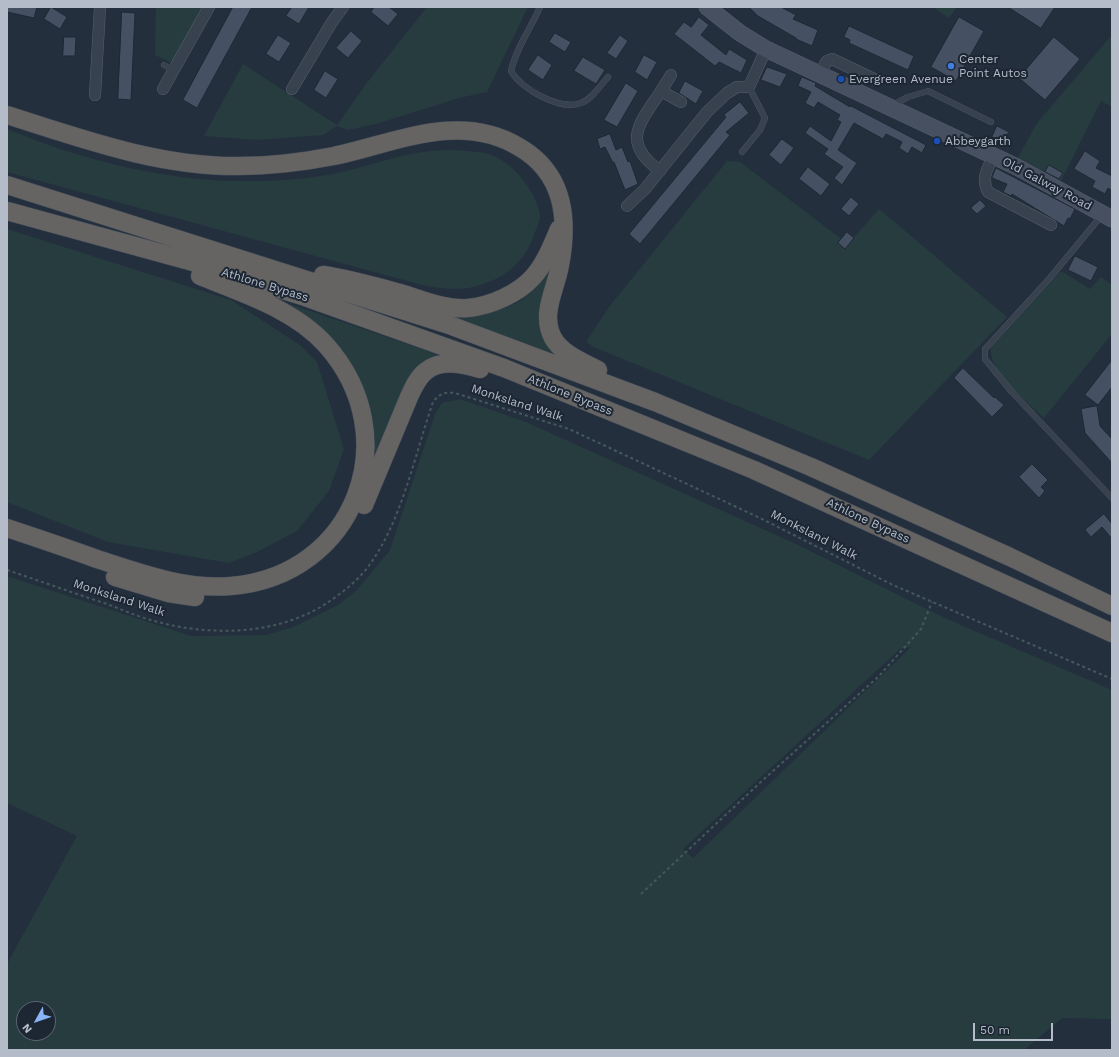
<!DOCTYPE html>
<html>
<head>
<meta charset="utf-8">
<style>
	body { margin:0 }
	#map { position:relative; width:1119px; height:1057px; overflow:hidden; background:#242f3e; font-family:"Work Sans",sans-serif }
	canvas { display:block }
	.frame { position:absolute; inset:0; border:8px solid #b4bcc9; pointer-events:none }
	.north { position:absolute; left:16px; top:1001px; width:40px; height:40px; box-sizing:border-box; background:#1d2633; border:1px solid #59626f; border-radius:50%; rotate:230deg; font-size:11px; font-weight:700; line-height:16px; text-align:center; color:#b4bcc9 }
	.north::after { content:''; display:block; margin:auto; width:14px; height:18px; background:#8ab4f8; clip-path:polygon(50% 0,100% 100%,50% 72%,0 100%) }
	.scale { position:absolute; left:973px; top:1023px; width:80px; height:18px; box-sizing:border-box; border:2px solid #b4bcc9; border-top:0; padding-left:5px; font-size:12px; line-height:14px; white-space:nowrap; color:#b4bcc9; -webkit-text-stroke:3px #1d2633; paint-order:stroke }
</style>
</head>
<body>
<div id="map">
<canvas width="1119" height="1057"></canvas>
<div class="frame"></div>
<div class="north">N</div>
<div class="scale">50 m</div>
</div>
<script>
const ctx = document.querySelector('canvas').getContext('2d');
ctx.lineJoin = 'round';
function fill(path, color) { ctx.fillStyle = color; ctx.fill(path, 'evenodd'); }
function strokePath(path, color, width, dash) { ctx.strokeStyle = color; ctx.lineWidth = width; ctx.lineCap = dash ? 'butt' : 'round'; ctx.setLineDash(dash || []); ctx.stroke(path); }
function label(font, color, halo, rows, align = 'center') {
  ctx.font = font + ' "Work Sans",sans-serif'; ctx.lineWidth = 4; ctx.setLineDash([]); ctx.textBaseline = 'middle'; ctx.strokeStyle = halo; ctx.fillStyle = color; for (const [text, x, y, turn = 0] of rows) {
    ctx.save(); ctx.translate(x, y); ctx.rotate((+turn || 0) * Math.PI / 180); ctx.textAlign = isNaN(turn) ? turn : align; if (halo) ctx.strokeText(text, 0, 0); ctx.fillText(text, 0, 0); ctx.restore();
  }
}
const green = new Path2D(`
	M156,7H205L174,60L170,62L155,55Z
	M427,7H528L487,92L459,98L376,124L348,130L337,126L323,135L257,140L204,136L243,64L337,125L366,84Z
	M933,7H957L949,18Z
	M1112,35V107L1101,101L1061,181L1018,157L1037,123Z
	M7,129C108,171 218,193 327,175C378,166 413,145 468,151C474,152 480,152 486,153C503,158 516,170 526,184C532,193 540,206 540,218C539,222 537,227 535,232C525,263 505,279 473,287C457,291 438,288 422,285L7,172Z
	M727,161L740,162L848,244L879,209L1007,317L869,460L596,348L586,342L609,307Z
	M7,229L231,300L300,345L317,362L344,449L329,491L297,531L257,552L229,563L108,542L7,502Z
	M552,269L557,355L448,315C501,312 519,312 552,269Z
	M1061,271L1090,289L1101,277L1112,285V334L1044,418C1027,401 988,373 991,347Z
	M272,298L445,357L435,362L368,486L372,429L364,391L356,374Z
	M460,399L526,422L796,544L947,619L1112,690V1019L1062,1018L1024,1050H7V964L77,836L7,803V576L191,636L266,635L293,627L338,605L357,590L390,550L435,414L442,403ZM911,647L693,858L683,849L900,649ZM24,1009H48V1033H24Z`);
const building = new Path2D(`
	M7,7H37L34,18L7,12Z
	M51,7L67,17L60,29L44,19Z
	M233,7H252L197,108L183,100Z
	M292,7H309L299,24L286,16Z
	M375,7H389L398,14L388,26L371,12Z
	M749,7H781L796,15L793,19L818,30L812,46L796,39V38L758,16Z
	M1008,7H1055L1041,28Z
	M122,12L135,13L131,100L118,99Z
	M699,17L709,25L701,35L726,55L729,49L747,60L741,73L719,62L715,66L674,34L684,22L691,27Z
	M959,17L984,31L956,81L931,67Z
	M849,26L914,56L908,70L849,43L850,40L844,37Z
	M351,31L362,41L348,58L336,48Z
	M555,33L571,42L565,52L549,42Z
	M278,35L291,43L279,62L266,54Z
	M620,35L628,41L616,59L607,53Z
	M64,37H76L75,56H63Z
	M1054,37L1080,59L1045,100L1019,78Z
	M538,55L552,65L543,80L528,70Z
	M644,55L657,62L647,80L635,72Z
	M583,57L605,70L596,84L574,71Z
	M767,67L787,74L780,87L761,80Z
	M325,71L338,79L326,98L314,90Z
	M802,77L816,83L815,86L850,107L851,106L926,145L922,153L912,147L908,154L899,148L902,142L886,134L883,139L854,123L838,150L857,163L842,185L834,178L843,167L824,154L828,149L805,133L810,126L831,141L841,122L837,120L840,115L818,102L814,108L805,103L811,92L798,86Z
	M685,81L703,91L696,104L679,93Z
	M626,83L638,91L617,127L604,120Z
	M740,102L749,113L726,132L730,135L640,244L629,234L726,117L724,115Z
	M997,126L1009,132L1002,141L992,137Z
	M610,134L616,150L622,147L628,162L630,161L638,184L625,190L614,162L613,163L605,147L600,149L597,139Z
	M782,139L794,148L781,165L769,155Z
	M1085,151L1100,161L1096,168L1112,176V191L1108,188L1105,194L1092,187L1095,181L1074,169Z
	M1049,165L1063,173L1059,179L1045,172Z
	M808,167L830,184L821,196L799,179Z
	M996,168L1075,209L1070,219L1068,218L1064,226L1012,194L1011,196L1003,192L1007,184L992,178Z
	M851,197L859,204L849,216L841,209Z
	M980,200L986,206L977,214L971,208Z
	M847,232L854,238L845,249L838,243Z
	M1075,256L1098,267L1091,281L1068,270Z
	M1112,360V387L1098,405L1085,395Z
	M963,368L994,398L995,397L1004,405L992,417L954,378Z
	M1097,406L1100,426L1112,439V463L1085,433L1081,409Z
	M1032,464L1048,480L1041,487L1045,491L1039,498L1019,477Z
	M1104,514L1112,524V539L1102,527L1091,537L1085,530Z`);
const path = new Path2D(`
	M7,570C40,581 73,593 107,604C118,608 129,613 141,617C201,637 276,638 330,601C344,591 360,579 370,564C402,520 415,454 433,402C440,393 445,392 455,393L569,429L760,518L893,585L1112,679
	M641,894L764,779L878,677L921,629L932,602`);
const service = new Path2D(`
	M540,7C531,28 516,48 511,71C521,89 560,111 581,103C591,100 601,85 608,77
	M164,65L173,70
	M893,105L908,97L928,91L991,122
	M742,152L760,130L765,118L749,87
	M1102,215L1049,279L985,349V359L1011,391L1112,498`);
const minor = new Path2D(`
	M819,74L827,61L832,59L876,80
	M163,89L209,7
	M292,89L332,22L343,7
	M661,91L671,75
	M95,95L100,7
	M994,156C987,168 981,179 988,192L1051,225
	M660,171C620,142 640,123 661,91L681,102
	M627,206L645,189L707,112L727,93L737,87H749L766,49`);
const secondary = new Path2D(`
	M707,7L740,33L766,49L1017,167L1112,219`);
const trunk = new Path2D(`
	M7,115C83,139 159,167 239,166C271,166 303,162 334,156C395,143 460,111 519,147C564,173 569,218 560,265C556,289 540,314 553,338C562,354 583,362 598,370
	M7,185L452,326L655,402L811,467L1010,557L1112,606
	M7,211L186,260L305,297L504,368L754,470L1112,633
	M323,275C349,279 374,286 400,293C421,299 445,310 468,308C490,306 518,294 533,277C545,264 552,245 559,229
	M364,505L409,397C413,388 418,377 426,371C441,359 463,364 480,369
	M7,528C37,538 67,548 97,559C140,573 186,590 231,586C355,576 408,437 326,345C295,310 243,293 200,276
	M115,577L168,593L195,597`);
const markers = [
	[951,66,4,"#3f7fe0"],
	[841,79,4,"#1a4fb4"],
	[937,141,4,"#1a4fb4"]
];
const poiNames = [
	["Center",959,59],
	["Point Autos",959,73],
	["Evergreen Avenue",849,79],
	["Abbeygarth",945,141]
];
const streetNames = [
	["Old Galway Road",1047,184,28],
	["Athlone Bypass",265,285,17],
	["Athlone Bypass",570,395,22],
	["Monksland Walk",517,403,18],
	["Athlone Bypass",868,521,25],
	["Monksland Walk",814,535,27],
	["Monksland Walk",119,598,18]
];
fill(green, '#263c3f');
fill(building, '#455162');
strokePath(building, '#1f2835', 1);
strokePath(service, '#565f6c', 6);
strokePath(minor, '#565f6c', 12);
strokePath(secondary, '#565f6c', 17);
strokePath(trunk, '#434c59', 19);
strokePath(path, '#44595c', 2, [3, 3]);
strokePath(service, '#38414e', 5.5);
strokePath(minor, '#38414e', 11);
strokePath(secondary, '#465061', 16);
strokePath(trunk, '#656462', 18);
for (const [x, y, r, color] of markers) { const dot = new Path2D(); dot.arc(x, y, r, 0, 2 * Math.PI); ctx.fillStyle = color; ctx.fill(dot); strokePath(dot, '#1d2633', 1.5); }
label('12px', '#b4bcc9', '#1d2633', poiNames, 'left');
label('12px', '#b4bcc9', '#1d2633', streetNames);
</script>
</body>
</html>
